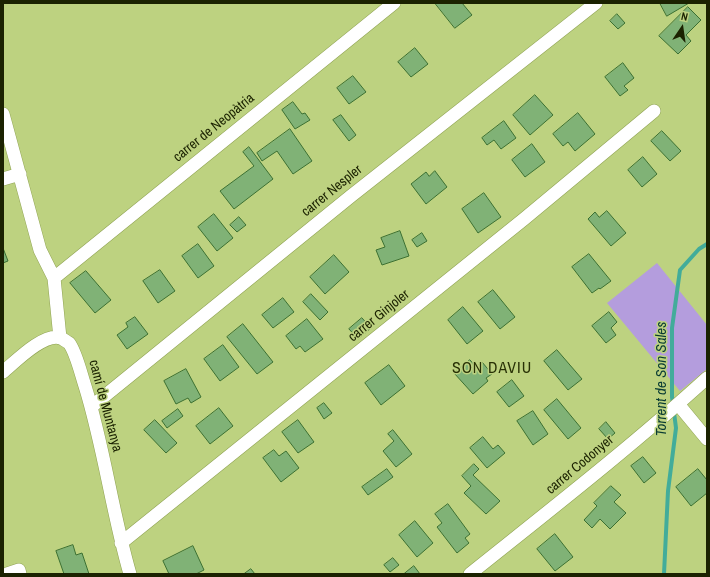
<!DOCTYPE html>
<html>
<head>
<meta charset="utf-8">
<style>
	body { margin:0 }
	#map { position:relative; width:710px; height:577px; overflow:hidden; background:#bdd280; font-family:"Archivo Narrow",sans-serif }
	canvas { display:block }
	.frame { position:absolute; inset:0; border:4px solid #1b2201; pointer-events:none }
	.north { position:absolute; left:662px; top:8px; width:40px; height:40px; -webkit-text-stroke:3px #bdd280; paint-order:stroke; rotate:13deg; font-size:11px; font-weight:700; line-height:16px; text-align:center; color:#1b2201 }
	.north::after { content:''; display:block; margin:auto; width:14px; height:18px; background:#1b2201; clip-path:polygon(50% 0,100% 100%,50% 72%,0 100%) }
</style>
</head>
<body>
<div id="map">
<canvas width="710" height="577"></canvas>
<div class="frame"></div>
<div class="north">N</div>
</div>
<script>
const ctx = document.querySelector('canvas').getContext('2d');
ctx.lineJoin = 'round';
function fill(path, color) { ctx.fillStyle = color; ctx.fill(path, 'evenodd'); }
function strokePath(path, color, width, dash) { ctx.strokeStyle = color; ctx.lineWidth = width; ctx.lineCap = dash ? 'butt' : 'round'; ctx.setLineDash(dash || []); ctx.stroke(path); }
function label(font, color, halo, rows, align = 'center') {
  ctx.font = font + ' "Archivo Narrow",sans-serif'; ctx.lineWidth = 3; ctx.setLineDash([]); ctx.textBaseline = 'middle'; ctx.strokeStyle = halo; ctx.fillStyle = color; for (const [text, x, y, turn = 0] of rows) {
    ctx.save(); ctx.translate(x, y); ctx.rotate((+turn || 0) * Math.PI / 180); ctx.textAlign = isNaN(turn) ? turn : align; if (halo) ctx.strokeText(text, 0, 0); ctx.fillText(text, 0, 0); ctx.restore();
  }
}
const green = new Path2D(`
	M657,263L707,325V369L680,391L607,303Z`);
const stream = new Path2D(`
	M664,574L668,491L676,428L672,397V328L680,270L699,249L707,244`);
const building = new Path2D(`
	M435,3H462L472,15L455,28Z
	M660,3H689L667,16Z
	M688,7L701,20L686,35L691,41L678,54L659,36Z
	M617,14L625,23L618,29L610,21Z
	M415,48L428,64L411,77L398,62Z
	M623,63L634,78L624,86L628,90L620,96L605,77Z
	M353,76L366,92L349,104L337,88Z
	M535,95L553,115L530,135L513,115Z
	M293,102L302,114L305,113L310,120L295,129L282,110Z
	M578,113L595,134L575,151L568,142L563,146L553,134Z
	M341,115L356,135L349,141L333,120Z
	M504,121L516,138L501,149L494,140L487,145L482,138Z
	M290,129L312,161L293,174L277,151L262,161L257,153Z
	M662,131L681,151L670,161L651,141Z
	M532,144L545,162L525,177L512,160Z
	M249,147L273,179L234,209L220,191L254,166L243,152Z
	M643,157L657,174L642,187L628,170Z
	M435,171L447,187L426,204L411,184L426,172L429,176Z
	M484,193L501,217L478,233L462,209Z
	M607,211L626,233L611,246L588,219L595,212L599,217Z
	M214,214L233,238L217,251L198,227Z
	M239,217L246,225L237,232L230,225Z
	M400,231L409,256L382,265L376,250L385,247L381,238Z
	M422,233L427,241L417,247L412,240Z
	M198,244L214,266L198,278L182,256Z
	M3,248L8,261L3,263Z
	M589,254L611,281L600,289L599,288L592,293L572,267Z
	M334,255L349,272L325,294L310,277Z
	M160,270L175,291L158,303L143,281Z
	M86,271L111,300L95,313L70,283Z
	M493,290L515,317L500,329L478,302Z
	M311,294L328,312L320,320L303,302Z
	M283,298L294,312L273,328L262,315Z
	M463,307L483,331L467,344L448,320Z
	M609,312L617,322L611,328L616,335L606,343L592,326Z
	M135,317L148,334L127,349L117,335L128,327L126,323Z
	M362,318L371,328L358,339L349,329Z
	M307,319L323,339L305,352L300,346L296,349L286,336Z
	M243,324L273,362L257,374L227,337Z
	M223,345L239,367L220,381L204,359Z
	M557,350L582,379L568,390L544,361Z
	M470,360L476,367L482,362L492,374L486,378L488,381L473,394L454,373Z
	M389,365L405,386L381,405L365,383Z
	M186,369L201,397L191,403L188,398L176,404L164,381Z
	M512,380L524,396L509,407L497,392Z
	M557,399L581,428L568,439L544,410Z
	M324,403L332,413L324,419L317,408Z
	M219,408L233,426L210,444L196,426Z
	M178,409L183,416L167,428L162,421Z
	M533,411L548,434L533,445L517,421Z
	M155,420L177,443L166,453L144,430Z
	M298,420L314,442L298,453L282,432Z
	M606,422L615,433L608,439L599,429Z
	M393,430L412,454L396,467L383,451L394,441L388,434Z
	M483,437L493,449L498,445L505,453L487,468L470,448Z
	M274,450L279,456L286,451L299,468L281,482L263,458Z
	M643,457L656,473L644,483L631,466Z
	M474,464L479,469L473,475L500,501L486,514L464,493L471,486L462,476Z
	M387,469L393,477L368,495L362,487Z
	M698,469L707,480V493L691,506L676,487Z
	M611,486L621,495L614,502L626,513L610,529L600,519L592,528L584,520L597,506L594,503Z
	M448,504L470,534L465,538L469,543L457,553L437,527L442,523L435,514Z
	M415,521L433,543L417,557L399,535Z
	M555,534L573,557L555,571L537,549Z
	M73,545L76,555L82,553L89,574H64L56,551Z
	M193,546L204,570L196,574H169L163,561Z
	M393,558L399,565L390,572L384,565Z
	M414,566L420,574H404Z
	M251,569L255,574H244Z`);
const minor = new Path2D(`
	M3,114L40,250L54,278L60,338
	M3,179L20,174
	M54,278L394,3
	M3,372C15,362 44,332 61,338C63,339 67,342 69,343C76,352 81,374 85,386C104,447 112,512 130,574
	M678,404L707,439
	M91,407L351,196L596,3
	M121,543L524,219L654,111
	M7,574L19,570L20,574
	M470,574C550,510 631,447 707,378`);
const streetNames = [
	["carrer de Neopàtria",214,128,-39],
	["carrer Nespler",332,191,-39],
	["carrer Ginjoler",379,316,-39],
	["camí de Muntanya",105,406,75],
	["carrer Codonyer",580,465,-40]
];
const waterNames = [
	["Torrent de Son Sales",662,379,-90]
];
const quarterNames = [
	["SON DAVIU",492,369]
];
fill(green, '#b49ddd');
strokePath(stream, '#42ac9a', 4);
fill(building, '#80b276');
strokePath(building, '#3c7032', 1);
strokePath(minor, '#90a353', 14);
strokePath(minor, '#fff', 13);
label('14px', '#1b2201', '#bdd280', streetNames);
label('italic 15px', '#093b33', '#bdd280', waterNames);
ctx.letterSpacing = '1px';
label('16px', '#283105', '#bdd280', quarterNames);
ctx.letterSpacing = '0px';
</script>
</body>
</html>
